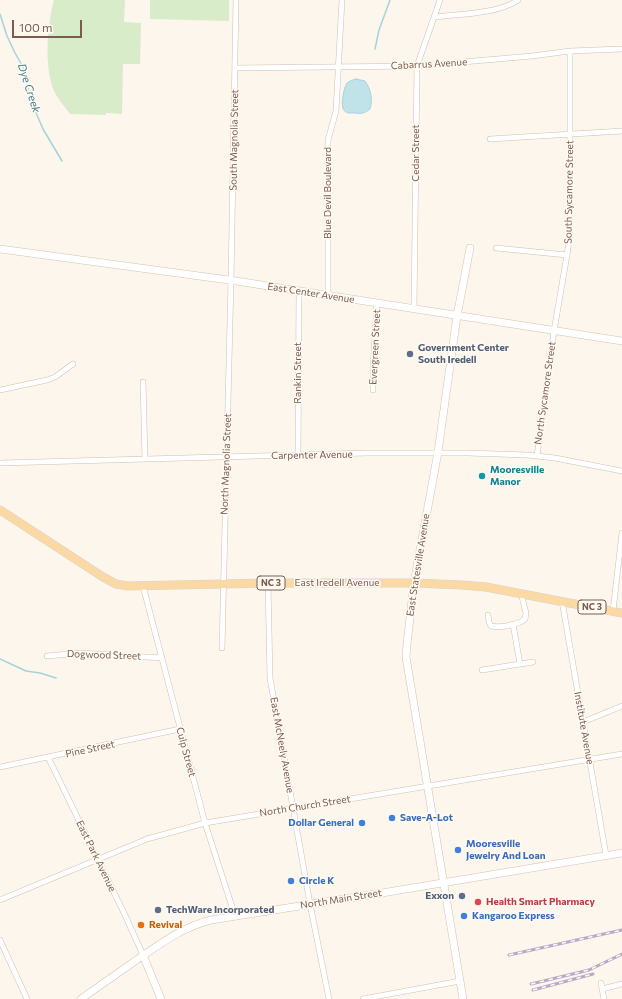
<!DOCTYPE html>
<html>
<head>
<meta charset="utf-8">
<style>
	body { margin:0 }
	#map { position:relative; width:622px; height:999px; overflow:hidden; background:#fdf6ec; font-family:Commissioner,sans-serif }
	canvas { display:block }
	.scale { position:absolute; left:12px; top:20px; width:70px; height:18px; box-sizing:border-box; border:2px solid #7a5c4d; border-top:0; padding-left:5px; font-size:12px; line-height:14px; white-space:nowrap; color:#7a5c4d; -webkit-text-stroke:3px #fffaf3; paint-order:stroke }
</style>
</head>
<body>
<div id="map">
<canvas width="622" height="999"></canvas>
<div class="scale">100 m</div>
</div>
<script>
const ctx = document.querySelector('canvas').getContext('2d');
ctx.lineJoin = 'round';
function fill(path, color) { ctx.fillStyle = color; ctx.fill(path, 'evenodd'); }
function strokePath(path, color, width, dash) { ctx.strokeStyle = color; ctx.lineWidth = width; ctx.lineCap = dash ? 'butt' : 'round'; ctx.setLineDash(dash || []); ctx.stroke(path); }
function label(font, color, halo, rows, align = 'center') {
  ctx.font = font + ' Commissioner,sans-serif'; ctx.lineWidth = 3; ctx.setLineDash([]); ctx.textBaseline = 'middle'; ctx.strokeStyle = halo; ctx.fillStyle = color; for (const [text, x, y, turn = 0] of rows) {
    ctx.save(); ctx.translate(x, y); ctx.rotate((+turn || 0) * Math.PI / 180); ctx.textAlign = isNaN(turn) ? turn : align; if (halo) ctx.strokeText(text, 0, 0); ctx.fillText(text, 0, 0); ctx.restore();
  }
}
const green = new Path2D(`
	M54,0H125L124,22L141,23L140,64H123L122,114L106,113V115L70,114C65,107 58,99 54,91C44,67 47,25 54,0Z
	M150,0H229V21L150,19Z`);
const water = new Path2D(`
	M356,79L365,81C371,89 373,100 370,109C365,113 362,114 355,113C352,113 346,114 344,110C340,106 344,87 347,83C349,81 353,80 356,79Z`);
const stream = new Path2D(`
	M0,14L7,36L15,53L23,67L25,80L37,115L43,129L62,161
	M375,49L379,30L390,0
	M0,659L26,671L40,673L56,678`);
const street = new Path2D(`
	M435,17C459,14 498,14 518,0
	M235,68L417,66L532,56L570,51L622,49
	M490,139L622,131
	M496,248L567,255
	M328,295V140L336,111L342,0
	M414,309L417,66L440,0
	M143,382L145,459
	M0,390L47,380L55,377L73,364
	M373,390V369L377,303
	M298,455L299,291
	M537,456L554,331L567,255L570,233V51
	M0,463L367,453H468L527,455L555,458L622,471
	M268,583L270,678L310,904L329,999
	M143,586L205,823L235,916
	M562,601L606,855
	M613,611L622,533
	M488,615L489,622L491,626C501,628 518,625 525,619L526,613L521,593
	M513,624L520,664
	M222,648L231,280L236,0
	M47,656L80,653L162,658
	M482,670L533,662
	M583,722L622,706
	M48,757L124,913L143,955
	M0,767L180,729
	M0,900L147,839L205,823L622,754
	M0,940L27,999
	M601,983L604,999
	M602,989L622,984
	M363,999L460,981`);
const secondary = new Path2D(`
	M0,249L236,281L622,341
	M143,955L161,999
	M81,999C99,986 117,974 135,961C159,945 182,927 211,920L382,893L622,853
	M463,999L406,657L407,644L414,583L438,452L457,316L470,248`);
const primary = new Path2D(`
	M0,510L103,577L116,584L128,586L268,583H414L462,585L486,587L622,613`);
const rail = new Path2D(`
	M509,955L622,930
	M531,984L589,970L622,954
	M533,990L593,974`);
const markers = [
	[410,354,4,"#5c6f8a"],
	[482,476,4,"#0f9aa8"],
	[392,818,4,"#3f7fe0"],
	[362,823,4,"#3f7fe0"],
	[458,850,4,"#3f7fe0"],
	[291,881,4,"#3f7fe0"],
	[462,896,4,"#5c6f8a"],
	[478,902,4,"#e0444e"],
	[158,910,4,"#5c6f8a"],
	[464,916,4,"#3f7fe0"],
	[141,925,4,"#e8710a"]
];
const shields = [
	[271,583,28],
	[592,607,28]
];
const shieldNames = [
	["NC 3",271,583],
	["NC 3",592,607]
];
const streetNames = [
	["Cabarrus Avenue",429,64,-3],
	["South Magnolia Street",234,140,-89],
	["Cedar Street",416,153,-90],
	["South Sycamore Street",569,192,-89],
	["Blue Devil Boulevard",328,193,-90],
	["East Center Avenue",311,293,9],
	["Evergreen Street",375,347,-87],
	["Rankin Street",298,373,-90],
	["North Sycamore Street",545,393,-82],
	["Carpenter Avenue",312,455,-1],
	["North Magnolia Street",226,464,-88],
	["East Statesville Avenue",418,565,-81],
	["East Iredell Avenue",337,583],
	["Dogwood Street",104,655,2],
	["Institute Avenue",584,728,80],
	["East McNeely Avenue",282,745,80],
	["Pine Street",90,749,-12],
	["Culp Street",186,752,75],
	["North Church Street",305,806,-9],
	["East Park Avenue",96,856,64],
	["North Main Street",341,899,-9]
];
const serviceNames = [
	["Government Center",418,348],
	["South Iredell",418,360],
	["Exxon",454,896,"right"],
	["TechWare Incorporated",166,910]
];
const cultureNames = [
	["Mooresville",490,470],
	["Manor",490,482]
];
const shopNames = [
	["Save-A-Lot",400,818],
	["Dollar General",354,823,"right"],
	["Mooresville",466,844],
	["Jewelry And Loan",466,856],
	["Circle K",299,881],
	["Kangaroo Express",472,916]
];
const healthNames = [
	["Health Smart Pharmacy",486,902]
];
const foodNames = [
	["Revival",149,925]
];
const waterNames = [
	["Dye Creek",29,88,72]
];
fill(green, '#d8ecc9');
fill(water, '#bfe3e8');
strokePath(water, '#a5d3da', 1);
strokePath(stream, '#a5d3da', 1.5);
strokePath(street, '#d1beb0', 6);
strokePath(secondary, '#d6c0b0', 8);
strokePath(primary, '#dad1cd', 9);
strokePath(street, '#fff', 5);
strokePath(secondary, '#fff', 7);
strokePath(primary, '#fbd9a5', 8);
strokePath(rail, '#b9a8c9', 3);
strokePath(rail, '#fffaf3', 1.5, [4.5]);
for (const [x, y, r, color] of markers) { const dot = new Path2D(); dot.arc(x, y, r, 0, 2 * Math.PI); ctx.fillStyle = color; ctx.fill(dot); strokePath(dot, '#fffaf3', 1.5); }
for (const [x, y, w] of shields) { const box = new Path2D(); box.roundRect(x - w / 2, y - 7, w, 14, 3); ctx.fillStyle = '#fffaf3'; ctx.fill(box); strokePath(box, '#7a5c4d', 1); }
label('bold 9px', '#7a5c4d', null, shieldNames);
label('10px', '#7a5c4d', '#fffaf3', streetNames);
label('bold 10px', '#4e5e75', '#fffaf3', serviceNames, 'left');
label('bold 10px', '#0d838f', '#fffaf3', cultureNames, 'left');
label('bold 10px', '#366cbe', '#fffaf3', shopNames, 'left');
label('bold 10px', '#be3a42', '#fffaf3', healthNames, 'left');
label('bold 10px', '#c56008', '#fffaf3', foodNames, 'left');
label('italic 11px', '#437c86', '#fffaf3', waterNames);
</script>
</body>
</html>
